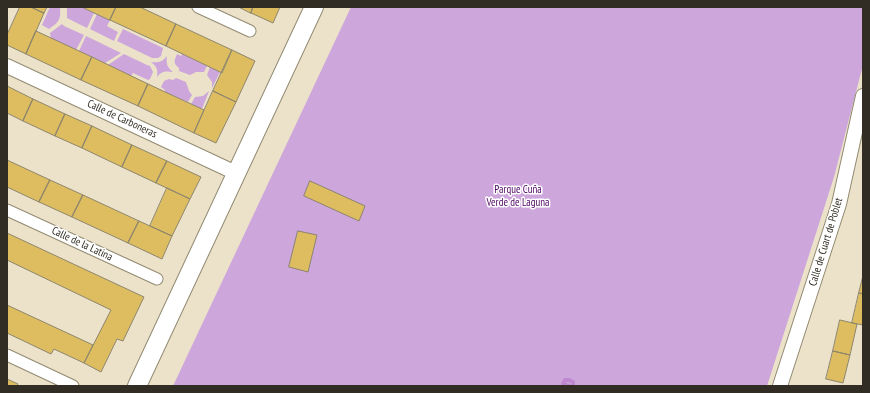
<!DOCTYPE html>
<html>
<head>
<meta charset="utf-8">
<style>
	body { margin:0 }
	#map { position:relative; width:870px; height:393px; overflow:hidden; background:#ebe2c9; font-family:"PT Sans Narrow",sans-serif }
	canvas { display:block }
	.frame { position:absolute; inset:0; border:8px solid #312d24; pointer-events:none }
</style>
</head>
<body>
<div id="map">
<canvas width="870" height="393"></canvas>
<div class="frame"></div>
</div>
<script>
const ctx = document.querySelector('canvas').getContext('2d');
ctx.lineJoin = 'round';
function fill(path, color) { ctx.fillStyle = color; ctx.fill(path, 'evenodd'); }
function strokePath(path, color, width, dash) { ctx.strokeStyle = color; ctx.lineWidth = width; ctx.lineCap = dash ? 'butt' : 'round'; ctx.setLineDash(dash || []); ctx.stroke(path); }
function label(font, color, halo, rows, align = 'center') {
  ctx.font = font + ' "PT Sans Narrow",sans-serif'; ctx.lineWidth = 3; ctx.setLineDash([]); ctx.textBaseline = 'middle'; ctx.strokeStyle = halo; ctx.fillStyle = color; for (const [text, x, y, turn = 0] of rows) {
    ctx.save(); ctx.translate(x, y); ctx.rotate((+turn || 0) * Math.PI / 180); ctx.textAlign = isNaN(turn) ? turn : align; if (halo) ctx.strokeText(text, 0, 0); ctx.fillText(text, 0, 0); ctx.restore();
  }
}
const green = new Path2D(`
	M50,7H60C61,20 59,22 49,29L42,25Z
	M67,7H82L94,13L87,28L67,18Z
	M351,7H863V65L834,177L767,386H173Z
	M97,14L110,20L107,26L118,32L114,41L90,29Z
	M62,24L64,26L84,35L76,50L51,39L50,33Z
	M123,29L163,48L161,56L158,58H152L117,41Z
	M86,36L121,53L105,63L79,51Z
	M124,54L147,65L150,66L153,72L150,79L148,80L133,73L131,76L108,65Z
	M177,54L181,56L182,54L207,66L204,72H196L190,75L179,71V68C173,63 174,61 177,54Z
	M167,56C166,64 167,67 173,72C165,71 162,71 157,77C158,69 157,67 151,62C159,63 162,62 167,56Z
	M210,67L220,72L212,88V82L207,75Z
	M176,78L186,82L189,91L192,95L188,102L165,92V90L161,87L164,81L169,79L173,80Z
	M209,91L202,109L191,104L195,97L203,96Z`);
const stream = new Path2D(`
	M566,385L569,386
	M564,386L563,384L565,380H569L573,382V386`);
const building = new Path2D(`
	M20,7H31L44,13L26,54L7,45V35Z
	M31,7H47L44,13Z
	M82,7H116L110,20Z
	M116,7H140L176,24L166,46L110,20Z
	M239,7H253L251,13Z
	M253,7H280L273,23L251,13Z
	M176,24L232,50L222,73L166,46Z
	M36,31L92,57L81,80L26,54Z
	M232,50L255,61L236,102L213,91Z
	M92,57L148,84L138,106L81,80Z
	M148,84L204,110L194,133L138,106Z
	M7,86L33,99L23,121L7,113Z
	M213,91L236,102L216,143L194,133Z
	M33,99L65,114L55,136L23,121Z
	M65,114L92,126L82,148L55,136Z
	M92,126L132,145L122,167L82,148Z
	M132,145L167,161L156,183L122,167Z
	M7,160L50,180L39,202L7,187Z
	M167,161L201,177L190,199L156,183Z
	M50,180L83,195L72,217L39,202Z
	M310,181L365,206L359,221L304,196Z
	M167,188L190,199L172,236L150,226Z
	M83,195L139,221L128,243L72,217Z
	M139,221L172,236L162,259L128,243Z
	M298,231L317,235L308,272L289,267Z
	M7,233L144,297L123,341L117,339L101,372L84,363L111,310L7,260Z
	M863,276V294L859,293Z
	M859,293L863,294V325L852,323Z
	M7,305L93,345L84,363L54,349L51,354L7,333Z
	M840,320L857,324L850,355L833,351Z
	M833,351L850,355L843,383L826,379Z
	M7,379L18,384L17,386H7Z`);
const pedestrian = new Path2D(`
	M198,7L250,31
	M7,210L157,279
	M7,355L73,386`);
const minor = new Path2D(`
	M7,66L236,173
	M780,386L839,204L863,96`);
const tertiary = new Path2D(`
	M137,386L314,7`);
const streetNames = [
	["Calle de Carboneras",122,119,25],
	["Calle de Cuart de Poblet",826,242,-73],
	["Calle de la Latina",82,244,25]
];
const parkNames = [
	["Parque Cuña",518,190],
	["Verde de Laguna",518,203]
];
fill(green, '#cda6dc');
strokePath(stream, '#bd88d1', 4);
fill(building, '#ddbd5f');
strokePath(building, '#8d856d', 1);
strokePath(pedestrian, '#928a72', 13);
strokePath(minor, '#928a72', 16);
strokePath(tertiary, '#928a72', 20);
strokePath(pedestrian, '#fff', 11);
strokePath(minor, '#fff', 14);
strokePath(tertiary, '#fff', 18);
label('11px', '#312d24', '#fff', streetNames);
label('11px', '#4d0462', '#fff', parkNames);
</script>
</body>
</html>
